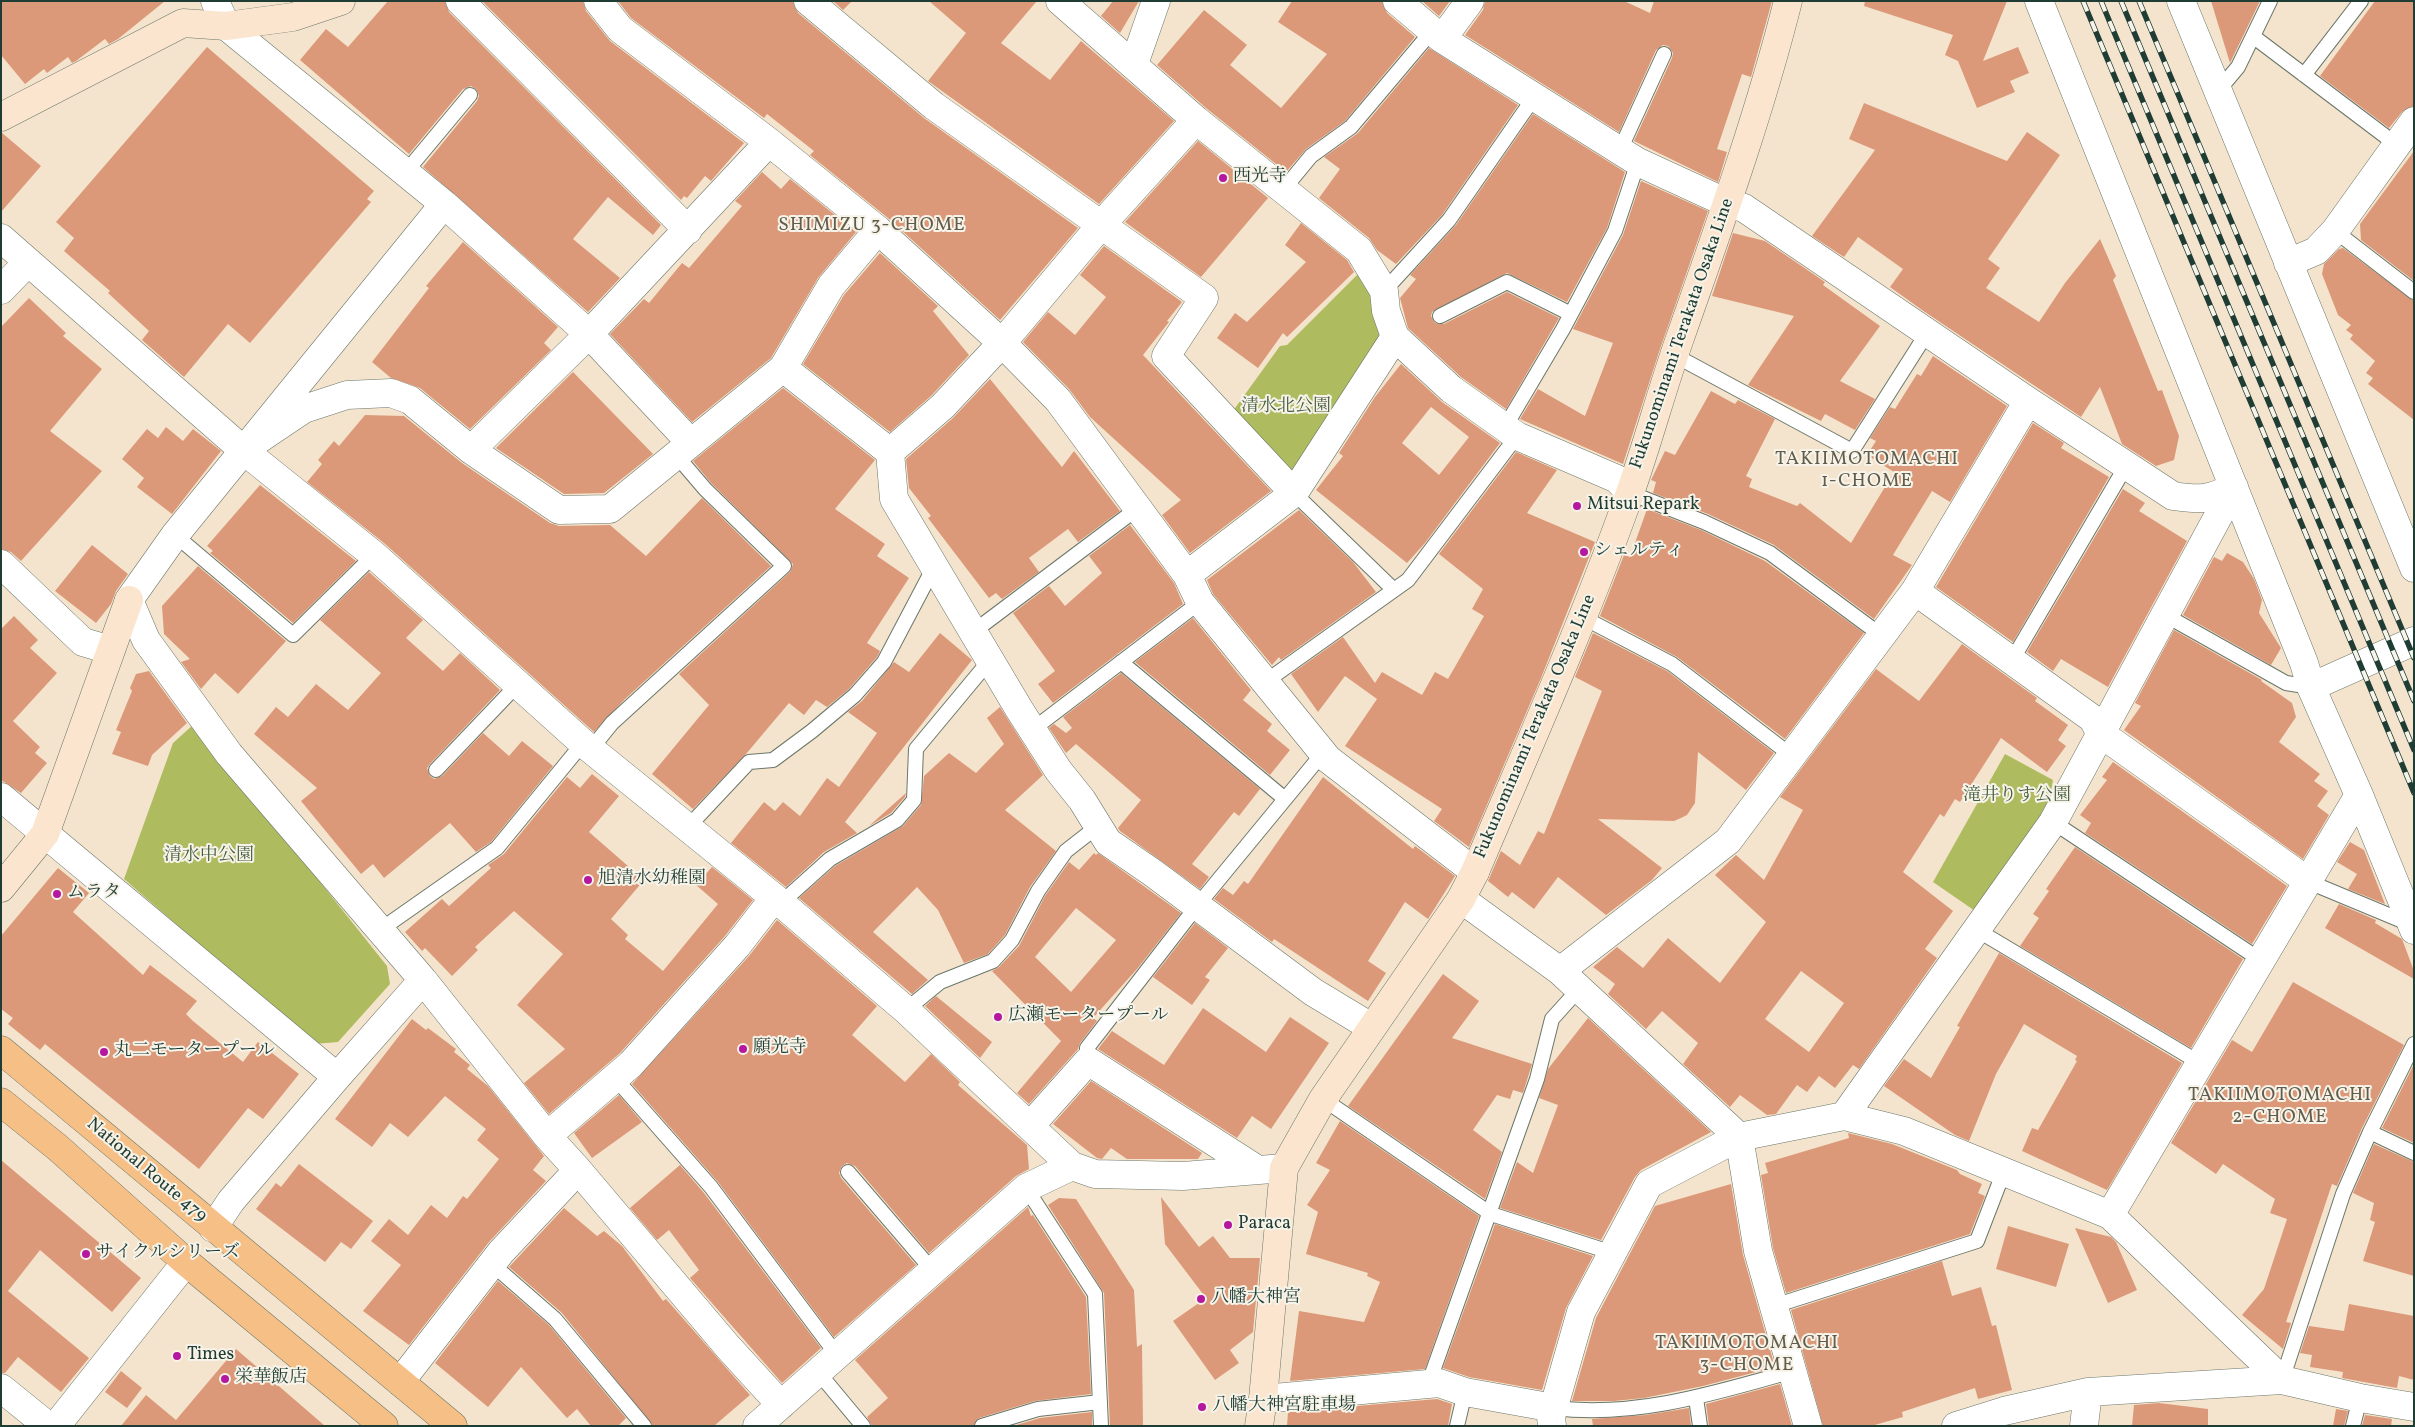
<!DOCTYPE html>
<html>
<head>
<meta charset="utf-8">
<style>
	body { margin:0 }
	#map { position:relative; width:2415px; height:1427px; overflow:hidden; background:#f5e4cd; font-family:Vollkorn,serif }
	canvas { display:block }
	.frame { position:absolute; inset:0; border:2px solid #1f3d34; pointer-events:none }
</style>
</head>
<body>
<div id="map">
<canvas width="2415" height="1427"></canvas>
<div class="frame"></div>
</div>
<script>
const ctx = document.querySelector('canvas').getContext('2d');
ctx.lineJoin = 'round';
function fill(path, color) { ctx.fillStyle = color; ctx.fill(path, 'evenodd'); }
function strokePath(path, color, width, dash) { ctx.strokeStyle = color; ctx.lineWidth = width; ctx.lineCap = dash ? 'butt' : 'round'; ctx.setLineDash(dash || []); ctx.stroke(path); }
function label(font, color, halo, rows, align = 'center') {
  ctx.font = font + ' Vollkorn,"Noto Serif JP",serif'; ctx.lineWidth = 4; ctx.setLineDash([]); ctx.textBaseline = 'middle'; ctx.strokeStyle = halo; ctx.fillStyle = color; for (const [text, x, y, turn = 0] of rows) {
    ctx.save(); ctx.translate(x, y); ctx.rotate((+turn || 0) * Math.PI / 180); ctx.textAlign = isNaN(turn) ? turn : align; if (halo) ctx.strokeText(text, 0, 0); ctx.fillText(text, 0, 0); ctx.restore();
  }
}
const green = new Path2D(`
	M1362,270L1386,339L1296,473L1288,475L1230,415L1280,346L1287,345Z
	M194,724L387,966L390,984L338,1042L314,1044L124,879L173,743Z
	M2005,754L2053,780L2048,808L1978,913L1933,882Z`);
const building = new Path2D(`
	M1,1H165L118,39L109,44L105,39L76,61L72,63L68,57L47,73L44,69L25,84L1,55Z
	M388,1H445L449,12L661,225L653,235L608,197L573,239L620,278L588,312L423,167L477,101L479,96L476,89L471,86L463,89L409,154L300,60L326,29L348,47Z
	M482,1H583L586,11L610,41L744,143L711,181L705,176L687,198L684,196L681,200Z
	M618,1H793L798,13L924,118L1078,228L1000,320L888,218L810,155L814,151L767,114L764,118L631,18Z
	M833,1H852L843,10Z
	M929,1H1037L1001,43L1050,80L1081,41L1174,121L1099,204L928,81L966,33Z
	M1113,1H1139L1120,33L1101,16Z
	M1292,1H1382L1387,13L1415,37L1345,121L1306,149L1286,172L1206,108L1157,65L1204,10L1247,45L1230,65L1281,108L1327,54L1278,22Z
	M1422,1H1450L1439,16Z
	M1485,1H1624L1650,13L1654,1H1772L1751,77L1742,74L1717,149L1727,152L1718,182L1634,141L1672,58L1673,53L1668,46L1663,45L1656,50L1619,132L1465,35L1483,10Z
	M1865,1H2007L1983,61L2018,47L2029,73L2010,81L2015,92L1977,108L1958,61L1945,55L1953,35L1864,6Z
	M2211,1H2260L2230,63Z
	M2375,1H2414V106L2402,112L2389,128L2320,76Z
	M207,47L374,191L367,199L371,202L250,343L228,324L184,377L142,340L149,331L108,293L110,291L64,251L74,238L56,222Z
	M1429,48L1518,105L1442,215L1396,264L1377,250L1369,238L1319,198L1340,169L1324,157L1358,133Z
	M1864,103L2007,161L2027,132L2060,155L1988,259L2000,268L1986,288L2039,322L2065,283L2100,239L2116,276L2113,280L2158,391L2162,390L2179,436L2174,460L2156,466L2122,444L2100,387L2081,417L1922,310L1890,287L1903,269L1858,237L1844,257L1812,236L1875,150L1849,139Z
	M1533,114L1625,172L1607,228L1567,302L1507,273L1432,312L1431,316L1435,323L1444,324L1507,292L1559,318L1506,409L1461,377L1408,328L1400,298L1416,279L1410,275L1456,225Z
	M1,132L41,166L1,212Z
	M1198,141L1268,198L1201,277L1125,222Z
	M2414,151V281L2361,240L2360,224Z
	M762,172L781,189L790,179L856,232L818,278L771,358L692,422L610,334L644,299L649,303L682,263L689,268L742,206L735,201Z
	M1641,181L1708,211L1659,352L1623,464L1520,419L1538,389L1585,416L1613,343L1573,329L1623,235Z
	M1301,223L1347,260L1354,272L1287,337L1283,333L1258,368L1217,338L1235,313L1247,322L1306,262L1285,245Z
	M1733,233L1765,241L1825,282L1823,285L1880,326L1840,381L1875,399L1855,430L1825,414L1821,421L1748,385L1794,316L1712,296Z
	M463,242L558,327L544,343L551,350L470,429L420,388L391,378L372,362L429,288L426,286Z
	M1104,246L1182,302L1167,321L1169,322L1143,355L1271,491L1190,553L1162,515L1181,500L1090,417L1069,389L1023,342L1048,312L1075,335L1106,297L1080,275Z
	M2343,248L2414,301V420L2368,384L2373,378L2366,373L2375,361L2350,339L2353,335L2346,330L2351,325L2338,315L2322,274L2324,264L2339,249Z
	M880,253L938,306L933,311L969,355L932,395L890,432L803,364L844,295Z
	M29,298L66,333L63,336L102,369L50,431L102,471L21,561L11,552L1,549V327Z
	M1933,356L2007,406L1950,502L1932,491L1893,555L1912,565L1874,619L1774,545L1708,514L1653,493L1656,482L1651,480L1665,451L1675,455L1711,391L1735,404L1738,400L1775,419L1746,476L1752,479L1749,487L1797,506L1800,503L1851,543L1894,472L1867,455L1876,441L1870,438L1890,407L1895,409L1917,374L1921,376Z
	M1401,364L1442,402L1500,443L1425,543L1407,563L1316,490L1343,456L1339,453L1375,397ZM1431,407L1469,437L1439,475L1402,443Z
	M573,372L653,454L604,493L564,494L496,448Z
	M990,379L1062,467L1074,451L1120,511L1078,542L1068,529L1029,558L1039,572L1002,599L996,593L989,598L928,518L931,516L909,488L906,459L953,418Z
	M783,388L875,460L835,509L885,544L877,556L909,578L867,643L880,651L877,657L849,689L827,707L816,700L804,715L789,703L746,754L693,809L652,774L709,705L679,674L790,572L793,564L711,483L693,461Z
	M365,415L404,416L462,463L550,523L559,526L610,525L646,556L702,498L771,566L625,699L594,732L384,543L307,482L322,464L318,460L334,441L339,446Z
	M2033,423L2064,443L2061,448L2109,477L2013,642L1936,587Z
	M166,427L183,441L193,429L221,451L172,514L137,487L144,478L122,459L147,429L158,438Z
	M1516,452L1557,470L1527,513L1595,542L1541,678L1469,847L1434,821L1442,809L1345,746L1377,699L1345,676L1318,712L1291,674L1343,637L1375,683L1382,672L1422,695L1435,672L1448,679L1484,616L1472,609L1483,589L1439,554Z
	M260,485L356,561L293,623L210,553L213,551L207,546Z
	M2123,489L2145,503L2139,511L2187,541L2108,687L2061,659L2053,671L2027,652Z
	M1647,509L1701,530L1765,561L1864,633L1785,739L1677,657L1600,616L1624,555L1630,557Z
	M1299,510L1353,562L1376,592L1281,660L1279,657L1272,665L1213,594L1207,580Z
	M1130,525L1174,583L1183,604L1053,703L1038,684L1055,671L1013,613L1049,586L1065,606L1102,573L1089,556Z
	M92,545L128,574L116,591L111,604L96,623L55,591Z
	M2227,553L2243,562L2254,579L2262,600L2259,613L2281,648L2271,665L2183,615L2214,557L2222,561Z
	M198,566L286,641L238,694L215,673L201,689L181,662L190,659L164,634L162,606Z
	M369,572L423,620L406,638L443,671L460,653L500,690L430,764L427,768L430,776L434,779L442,776L483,733L509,756L522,741L553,766L491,842L476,852L450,823L384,878L373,864L361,874L301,801L317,788L254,734L276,707L288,717L316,684L348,710L381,673L320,620Z
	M14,616L38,640L30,648L57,673L13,721L40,747L35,753L47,763L21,793L1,780V629Z
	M1193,618L1251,690L1243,700L1272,724L1267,731L1290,750L1270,775L1135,662Z
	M2174,630L2262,680L2261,681L2292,703L2296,717L2279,742L2320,774L2314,781L2328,791L2317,806L2329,815L2303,859L2124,730L2141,706L2135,703Z
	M940,633L972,660L845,822L857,833L824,852L786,887L731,843L764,802L775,811L783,802L800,816L827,778L839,787L877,733L848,712L862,701L894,662L909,672Z
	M1593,633L1667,671L1774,753L1746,790L1698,752L1695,803L1687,815L1681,818L1674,821L1598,819L1662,868L1652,880L1606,915L1558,877L1534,909L1512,892L1508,897L1488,881L1501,851L1520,865L1538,831L1544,834L1602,691L1575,677Z
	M1962,644L2037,698L2035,701L2068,725L2058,740L2066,746L2047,772L2001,738L1960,802L1955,799L1944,817L1940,814L1903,872L1953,911L1925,949L1937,958L1859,1069L1853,1065L1835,1088L1819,1076L1807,1092L1797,1085L1776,1114L1767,1115L1740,1095L1730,1107L1683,1064L1698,1043L1662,1011L1646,1029L1608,994L1615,984L1593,967L1617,947L1643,968L1668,938L1720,983L1766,922L1715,875L1736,855L1764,880L1803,810L1780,797L1876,669L1919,701ZM1801,971L1844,1003L1809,1052L1765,1019Z
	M149,671L187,723L152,755L148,766L112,754L121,732L116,730L132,691L130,688L136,674Z
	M1121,673L1260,789L1239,816L1234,812L1192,864L1209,877L1200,889L1120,831L1118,828L1141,800L1076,744L1066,753L1049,728L1054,724L1066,733L1072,728L1063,717Z
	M1000,707L1043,775L1005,810L1056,851L1030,887L1005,935L988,954L964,963L938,910L917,887L873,932L928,980L912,994L799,898L835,866L903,826L921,805L924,776L949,753L976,773L1004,744L987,718Z
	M2113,762L2287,886L2252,944L2085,833L2091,823L2080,815L2107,780L2102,777Z
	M592,774L619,796L589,832L644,880L611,919L628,935L625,939L663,971L718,904L696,885L712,867L753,900L725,936L620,1053L549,1114L524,1083L565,1049L517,1005L563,954L514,911L475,947L478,950L452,976L425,948L422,951L405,932L442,899L449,906L491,868L488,865L504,854L567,777L580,788Z
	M1323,777L1413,849L1415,846L1455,876L1428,919L1405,902L1368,961L1386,973L1368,1001L1274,939L1272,942L1214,899L1223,888L1233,895L1244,881L1248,884Z
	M906,793L905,797L891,813L869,826Z
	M2350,842L2364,850L2385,904L2348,889L2357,874L2337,862Z
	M2075,847L2243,959L2191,1048L2020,946L2039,918L2033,914L2049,891L2046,889Z
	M1094,853L1096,855L1098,853L1181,913L1137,969L1093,1018L1097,1021L1080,1043L1078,1049L1029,1104L1017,1093L1061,1041L992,971L999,967L1019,946L1045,896L1069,862L1079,870ZM1076,908L1116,940L1071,992L1035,957Z
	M58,868L89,893L73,912L143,975L150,965L197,1001L186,1014L193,1021L243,1062L258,1042L299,1074L263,1119L248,1108L199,1169L45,1044L40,1050L8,1024L13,1018L1,1009V936Z
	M2339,904L2376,920L2375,923L2402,939L2414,971V979L2325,928Z
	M777,920L877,1006L852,1035L905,1082L931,1054L960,1082L958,1085L1027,1145L1029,1169L1016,1176L929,1253L855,1166L847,1163L842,1166L839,1173L841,1178L916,1265L834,1337L718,1182L632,1084L749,956Z
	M1195,923L1228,948L1205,977L1210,980L1192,1005L1153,977Z
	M1999,953L2182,1063L2107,1190L2022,1151L2032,1128L2038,1130L2077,1061L2075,1060L2077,1056L2024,1024L1996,1074L1969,1141L1955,1135L1884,1086L1904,1059L1931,1078L1960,1027L1957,1026Z
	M1443,974L1479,1001L1452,1038L1532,1064L1523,1093L1513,1090L1510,1099L1497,1095L1473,1130L1502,1152L1485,1199L1348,1106Z
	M2293,982L2404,1045L2362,1128L2337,1186L2332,1184L2286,1322L2291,1323L2283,1349L2242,1315L2264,1289L2287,1219L2270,1213L2275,1199L2223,1164L2216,1174L2171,1143L2232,1040L2252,1052Z
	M936,996L992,1042L980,1058L925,1006Z
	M1203,1008L1266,1052L1290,1017L1329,1043L1271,1129L1252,1116L1237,1138L1098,1049L1112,1031L1164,1065Z
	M1588,1018L1711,1132L1641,1170L1635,1177L1601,1240L1500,1208L1517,1162L1533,1173L1558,1105L1539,1098L1548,1069Z
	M412,1019L426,1030L428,1028L456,1049L454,1052L470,1065L467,1069L488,1086L544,1156L533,1170L546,1181L489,1242L409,1345L363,1311L401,1265L371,1241L389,1219L408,1235L431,1205L447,1218L463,1196L467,1199L499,1159L477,1140L486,1129L445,1096L408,1137L390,1123L372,1147L335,1119Z
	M2414,1064V1143L2382,1128Z
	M1091,1081L1202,1153L1198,1159H1127L1111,1148L1102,1159L1097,1158L1053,1124Z
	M619,1095L642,1122L592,1158L574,1133Z
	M1340,1121L1479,1216L1425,1369L1290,1381L1299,1311L1364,1322L1380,1282L1367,1276L1368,1273L1306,1254L1318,1212L1307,1205L1330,1170L1316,1163Z
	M1848,1133L1892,1144L1957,1170L1960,1174L1982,1184L1978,1193L1985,1196L1970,1234L1786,1293L1773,1248L1761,1175L1768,1173L1765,1163L1849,1138Z
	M2374,1144L2414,1162V1276L2363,1261L2375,1222L2370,1220L2374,1203L2353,1193Z
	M1,1160L141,1278L112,1312L40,1250L8,1291L89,1358L61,1392L18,1357L5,1373H1Z
	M299,1164L373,1221L351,1249L341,1242L325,1262L256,1209L276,1183L281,1187Z
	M680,1165L704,1193L821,1348L782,1383L690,1278L699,1270L669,1230L657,1240L630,1208Z
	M1731,1184L1743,1255L1775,1367L1703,1386L1644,1398L1614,1401H1572L1596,1318L1655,1206Z
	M1161,1197L1199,1247L1213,1236L1230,1258H1260L1253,1332L1230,1350L1239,1363L1215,1380L1173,1321L1206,1298L1165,1244Z
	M1059,1198L1076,1199L1134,1290L1137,1347L1142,1344L1143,1426H1110L1104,1293L1048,1205Z
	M1028,1207L1031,1216L1033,1215L1086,1297L1091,1394L1035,1401L979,1418L973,1426H872L867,1417L888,1398L855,1360Z
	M564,1208L597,1236L604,1231L622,1246L663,1301L666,1299L750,1395L714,1426H653L562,1313L509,1267Z
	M1495,1224L1593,1256L1566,1308L1542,1390L1469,1377L1443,1368Z
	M2008,1226L2069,1244L2056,1287L1996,1269Z
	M2075,1228L2111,1237L2116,1242L2137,1290L2108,1303Z
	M1942,1261L1952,1296L1981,1287L1992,1326L1996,1325L2012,1390L1978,1399L1975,1388L1902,1412L1903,1417L1871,1426H1823L1791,1310Z
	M498,1281L549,1325L626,1418L618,1426H591L577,1409L567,1418L521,1367L488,1407L435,1363Z
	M2349,1304L2414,1316V1380L2399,1376L2397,1388L2342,1378L2343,1372L2310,1367L2312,1355L2300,1353L2309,1326L2344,1331Z
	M236,1349L325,1426H121L146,1395L176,1420Z
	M121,1371L142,1388L127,1408L105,1392Z
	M1780,1384L1792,1426H1709L1706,1404Z
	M1437,1399L1452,1404L1448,1426H1287L1288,1412Z
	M2159,1403L2208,1409V1426H2132L2134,1405Z
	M1689,1408L1691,1426H1593L1592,1419L1646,1415Z
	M2336,1409L2348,1411L2344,1426H2333Z
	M1092,1412V1426H1013L1040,1418Z
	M2365,1415L2392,1419L2391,1426H2362Z`);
const lane = new Path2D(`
	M2254,37L2397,145
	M2304,75L2361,1
	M2217,92L2238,67L2270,1
	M1620,150L1664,54
	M405,173L470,95
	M1283,190L1311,156L1351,127L1432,31
	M2335,231L2414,292
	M1384,291L1449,220L1535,96
	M1440,316L1507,282L1571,314
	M1674,355L1852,451L1927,333
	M1505,427L1563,329L1615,231L1638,162
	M1294,493L1394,590
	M1630,493L1704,522L1770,553L1882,636
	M175,535L293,635L374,555
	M2165,615L2286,683L2311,687
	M1582,617L1672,664L1792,756
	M973,632L1138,508
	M1121,662L1285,799
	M2011,662L2126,466
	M1265,682L1408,580L1517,436
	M1032,730L1200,602
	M591,749L612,723L784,566L705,489L676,455
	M436,770L518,684
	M2053,822L2262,961
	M688,827L749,762L773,760L812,731L855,695L884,662L934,567
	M2309,882L2410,924
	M781,903L830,859L897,820L914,800L916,749L990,660
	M380,930L497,848L583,743
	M1977,930L2200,1063
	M906,1010L940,982L993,961L1012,940L1038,891L1066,851L1098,826
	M1088,1061L1087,1048L1197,906L1323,753
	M615,1078L711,1187L837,1355
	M1323,1099L1491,1214L1613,1253
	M2370,1132L2414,1153
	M848,1172L933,1271
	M1026,1188L1095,1294L1101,1426
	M492,1264L555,1319L644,1426
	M1774,1306L1977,1241L2004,1171
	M818,1372L863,1426
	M2282,1380L2343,1194L2370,1132L2414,1044
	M1428,1385L1537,1079L1552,1019L1579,989
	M1696,1398L1700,1426
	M1554,1408C1636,1418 1715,1393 1793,1371
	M982,1426L1038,1409L1100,1402
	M1457,1426L1465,1392
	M2353,1426L2360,1398`);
const street = new Path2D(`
	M215,1L226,26L444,204L589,334L471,450
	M460,1L688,230
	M598,1L620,29L769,142L878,230L1002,343L1058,400L1187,575L1200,602L1328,759L1475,872
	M808,1L934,106L1204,298L1166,356L1294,493L1187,575
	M1060,1L1196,120L1359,250L1384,291L1386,311L1395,337L1451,389L1517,436L1617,479L1630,493
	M1397,1L1442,39L1638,162L1727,203L1744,208L2028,401L2173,496C2200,500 2209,500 2234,487
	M2039,1L2304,663L2311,687L2359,795L2414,930
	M2181,1L2414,568
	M1442,39L1470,1
	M1134,64L1156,1
	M444,204L175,535L129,600L146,640L229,754L423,980L547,1136L578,1170L728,1347L781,1405
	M1,238L243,450L374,555L583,743L781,903L906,1010L1072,1166L1095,1174L1183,1176L1284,1168
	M2288,263L2316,251L2335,231L2414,121
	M1,290L28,262
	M783,368L831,286L878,230
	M690,442L589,334L769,142
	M243,450L304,409L347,395L391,393L410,400L471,450L559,510L610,509L783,368L890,452L894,499L1019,709L1058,770L1082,800L1108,842L1153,873L1313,992L1371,1027
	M890,452L943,406L1002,343L1101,225L1196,120
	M1294,493L1395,337
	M1,564L83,642L110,650
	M1915,591L2093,719L2100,733L2309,882
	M2311,687L2414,641
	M1,797L337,1077
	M1461,899L1560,971L1739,1137L1844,1116L1904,1131L2110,1215L2282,1380
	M1560,971L1728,841L1915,591L2028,401
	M1844,1116L2053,822L2234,487
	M1030,1126L1088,1061L1258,1170
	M547,1136L631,1064L737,946L774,898
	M2110,1215L2359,795
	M213,1228L231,1201L337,1077L423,980
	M400,1382L501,1252L578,1170
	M1,1388L48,1426
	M1263,1399L1439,1383L1465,1392L1554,1408
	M56,1426L186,1262
	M757,1426L1026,1188L1072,1166
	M1552,1426L1551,1417L1581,1312L1649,1184L1739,1137L1758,1251L1808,1426
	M1956,1426L2004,1411L2088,1392L2282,1380L2360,1398L2414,1407
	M2084,1426L2088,1392`);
const secondary = new Path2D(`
	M1,117L183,23L226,26L293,17L341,1
	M1,888L45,834L129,600
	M1259,1426L1263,1399L1284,1168L1323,1099L1461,899L1475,872C1528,747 1584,622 1630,493C1648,442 1662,389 1680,338C1719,227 1759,116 1788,1`);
const highway = new Path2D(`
	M1,1050L453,1426
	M1,1102L57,1147L186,1262L384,1426`);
const rail = new Path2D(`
	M2083,1L2414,793
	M2101,1L2414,750
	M2121,1L2414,701
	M2139,1L2414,658`);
const markers = [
	[1223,178,5,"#b5179e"],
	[1577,506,5,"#b5179e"],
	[1584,552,5,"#b5179e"],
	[588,880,5,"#b5179e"],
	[57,894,5,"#b5179e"],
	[998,1017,5,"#b5179e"],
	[743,1049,5,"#b5179e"],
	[104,1052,5,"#b5179e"],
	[1228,1225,5,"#b5179e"],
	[86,1254,5,"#b5179e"],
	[1201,1299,5,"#b5179e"],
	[177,1356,5,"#b5179e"],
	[225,1379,5,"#b5179e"],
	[1202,1407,5,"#b5179e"]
];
const poiNames = [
	["西光寺",1233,178],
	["Mitsui Repark",1587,506],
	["シェルティ",1594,552],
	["旭清水幼稚園",598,880],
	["ムラタ",67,894],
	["広瀬モータープール",1008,1017],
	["願光寺",753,1049],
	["丸二モータープール",114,1052],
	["Paraca",1238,1225],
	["サイクルシリーズ",96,1254],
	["八幡大神宮",1211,1299],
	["Times",187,1356],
	["栄華飯店",235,1379],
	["八幡大神宮駐車場",1212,1407]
];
const streetNames = [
	["Fukunominami Terakata Osaka Line",1683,334,-71],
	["Fukunominami Terakata Osaka Line",1536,727,-67],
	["National Route 479",146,1171,40]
];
const parkNames = [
	["清水北公園",1286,408],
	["滝井りす公園",2017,797],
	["清水中公園",209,857]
];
const neighbourhoodNames = [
	["SHIMIZU 3-CHOME",872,227],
	["TAKIIMOTOMACHI",1867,461],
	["1-CHOME",1867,483],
	["TAKIIMOTOMACHI",2280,1097],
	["2-CHOME",2280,1119],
	["TAKIIMOTOMACHI",1747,1345],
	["3-CHOME",1747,1367]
];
fill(green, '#aebc5f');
fill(building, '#db9979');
strokePath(lane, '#6a776a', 16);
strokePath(street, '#6a776a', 29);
strokePath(secondary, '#6a776a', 29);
strokePath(highway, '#6a776a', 29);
strokePath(lane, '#fff', 14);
strokePath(street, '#fff', 28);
strokePath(secondary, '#fbe5cf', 28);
strokePath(highway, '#f5bf86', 28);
strokePath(rail, '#1f3d34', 5.5);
strokePath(rail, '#f7f3e8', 4, [11]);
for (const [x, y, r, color] of markers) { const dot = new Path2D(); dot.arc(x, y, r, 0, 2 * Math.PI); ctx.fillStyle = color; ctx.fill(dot); strokePath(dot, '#f7f3e8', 2); }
label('18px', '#1f3d34', '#f7f3e8', poiNames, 'left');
label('18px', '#1f3d34', '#f7f3e8', streetNames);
label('18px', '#435d3f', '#f7f3e8', parkNames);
ctx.letterSpacing = '1px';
label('19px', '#615d4c', '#f7f3e8', neighbourhoodNames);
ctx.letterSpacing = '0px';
</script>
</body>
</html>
